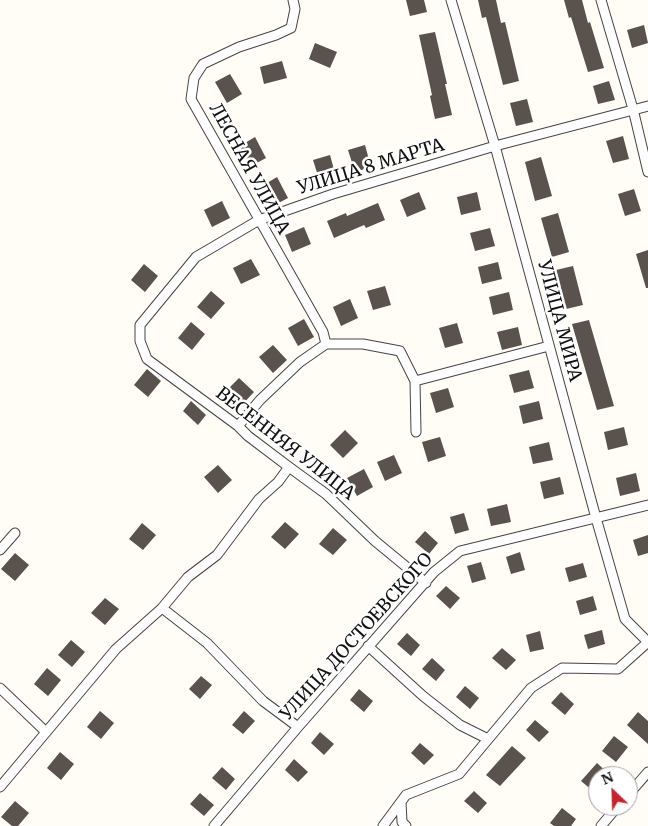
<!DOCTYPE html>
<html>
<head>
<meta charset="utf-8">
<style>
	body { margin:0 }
	#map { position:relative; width:648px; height:826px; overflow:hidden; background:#fffdf5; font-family:Merriweather,serif }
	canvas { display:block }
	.north { position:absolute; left:588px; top:766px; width:50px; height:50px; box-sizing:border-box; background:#fff; border:1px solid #a0a0a0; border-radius:50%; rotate:336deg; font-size:14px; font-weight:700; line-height:20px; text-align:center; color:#111 }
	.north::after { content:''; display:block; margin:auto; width:18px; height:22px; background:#c4262e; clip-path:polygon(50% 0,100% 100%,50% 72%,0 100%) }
</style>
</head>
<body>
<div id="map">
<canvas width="648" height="826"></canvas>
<div class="north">N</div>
</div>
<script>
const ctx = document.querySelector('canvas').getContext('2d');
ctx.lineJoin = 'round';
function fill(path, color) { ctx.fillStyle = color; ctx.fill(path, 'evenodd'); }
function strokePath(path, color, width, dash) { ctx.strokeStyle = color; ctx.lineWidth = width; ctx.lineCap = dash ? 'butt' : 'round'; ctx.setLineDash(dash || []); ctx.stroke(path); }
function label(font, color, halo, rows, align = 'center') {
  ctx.font = font + ' Merriweather,serif'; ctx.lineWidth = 5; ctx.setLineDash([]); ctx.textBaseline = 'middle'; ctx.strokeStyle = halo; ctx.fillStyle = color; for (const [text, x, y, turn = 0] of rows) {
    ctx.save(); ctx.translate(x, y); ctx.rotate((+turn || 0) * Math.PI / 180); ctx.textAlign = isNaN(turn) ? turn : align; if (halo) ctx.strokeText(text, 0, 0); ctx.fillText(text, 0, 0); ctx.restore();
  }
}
const building = new Path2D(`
	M406,0H424L427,12L410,16Z
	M478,0H496L501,23L505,22L519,81L503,85L486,17L482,18Z
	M564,0H582L588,23L590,22L604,68L588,72L571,17L569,18Z
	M644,25L648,43L632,48L627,30Z
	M435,32L447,84H445L452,115L435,119L430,96L432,95L419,35Z
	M315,43L337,52L330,68L309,59Z
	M282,61L287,78L264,84L260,67Z
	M230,74L242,94L227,103L215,82Z
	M609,81L615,100L598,104L593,86Z
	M527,99L533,122L516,126L510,103Z
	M623,136L629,159L613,163L606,141Z
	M255,137L266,158L251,166L240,146Z
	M365,145L371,167L355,172L348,150Z
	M330,155L336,177L320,182L313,160Z
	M541,157L552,196L535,201L525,162Z
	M277,177L288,198L273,206L262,186Z
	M634,189L641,211L625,216L618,194Z
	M419,192L426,209L407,217L400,200Z
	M477,192L481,210L461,215L457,197Z
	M222,201L230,218L212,227L204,210Z
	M378,203L385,220L366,228L364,225L334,238L327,221L346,213L347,216Z
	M558,213L569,252L552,257L541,218Z
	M304,227L311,244L292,252L285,235Z
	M490,228L495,246L475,251L470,233Z
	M648,250V288H646L636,254Z
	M251,259L260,275L241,284L233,268Z
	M498,262L502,279L482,284L478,267Z
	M144,264L158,276L145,292L131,280Z
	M573,266L583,305L566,309L556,270Z
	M385,286L391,305L373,310L367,291Z
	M211,291L225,303L211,319L197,307Z
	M509,292L513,310L493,315L489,297Z
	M350,299L358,318L341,326L333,307Z
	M304,319L314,337L298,346L288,328Z
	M589,320L614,406L597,410L572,324Z
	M191,322L205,334L192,350L178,338Z
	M457,323L463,343L445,348L439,328Z
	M518,327L522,345L502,350L497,332Z
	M273,345L287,360L273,373L259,357Z
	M147,369L161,381L148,397L134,385Z
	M529,370L534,388L514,393L509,375Z
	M239,378L254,392L241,406L226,391Z
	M448,388L454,407L436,413L430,393Z
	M191,401L206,415L198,425L183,411Z
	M539,401L543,419L523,424L519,406Z
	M624,427L628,445L608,450L604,432Z
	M345,430L358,443L343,458L330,445Z
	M440,437L446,456L428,462L422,442Z
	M549,442L553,460L533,464L529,447Z
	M394,455L402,473L385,481L377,462Z
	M218,465L232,480L218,493L204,477Z
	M364,469L373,487L357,496L347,478Z
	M636,473L640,491L620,496L616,478Z
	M560,477L564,494L544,499L540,482Z
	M507,504L511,522L491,526L487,509Z
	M464,513L469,530L455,534L450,517Z
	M285,522L299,534L285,549L271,537Z
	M142,523L156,535L143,550L129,539Z
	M333,528L347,540L333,555L319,544Z
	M425,531L438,543L429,554L415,542Z
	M648,535V553L638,556L633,540Z
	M520,552L525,570L511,574L506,557Z
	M15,553L29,565L15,581L1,569Z
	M481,562L486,579L472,583L467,566Z
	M583,563L587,577L569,582L565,568Z
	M446,586L460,598L450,609L436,596Z
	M593,596L597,610L580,615L576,601Z
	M105,598L119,609L105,625L91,613Z
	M602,630L605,644L588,649L584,635Z
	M540,631L544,649L530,652L526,635Z
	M407,633L420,645L411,656L397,644Z
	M71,640L85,652L72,667L58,655Z
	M502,648L516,660L506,670L492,658Z
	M432,658L445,670L436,681L422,669Z
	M47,668L61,680L48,696L34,684Z
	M201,676L212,685L200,699L189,689Z
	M465,686L479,698L470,709L456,697Z
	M359,689L373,701L364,712L350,700Z
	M561,692L574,704L565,715L551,703Z
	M100,711L114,723L101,739L87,727Z
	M244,711L255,721L243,734L232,725Z
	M638,712L648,721V744L627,725Z
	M535,720L549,732L539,742L526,730Z
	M320,732L334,744L324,755L311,743Z
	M614,736L628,747L616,762L602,751Z
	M420,743L434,755L424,765L411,753Z
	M512,746L526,758L500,786L486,775Z
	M60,752L74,764L61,780L47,768Z
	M294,759L308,772L298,782L285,770Z
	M597,763L611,776H598V785L593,791L581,781Z
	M222,767L235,779L226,790L212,778Z
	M474,791L487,803L478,813L464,801Z
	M200,793L214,805L204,816L190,804Z
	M15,801L29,813L18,826H12L1,817Z
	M562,808L576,819L571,826H554L550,823Z`);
const street = new Path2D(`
	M293,0L295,9L291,28L276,35L239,47L203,64L194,78L191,99L323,332L326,344
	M451,0L495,146L596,518L625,619L648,642
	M601,0L633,109L648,172
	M415,381L416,432
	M238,426L260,400L300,362L326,344H363L400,351L415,381L549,346
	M0,550L15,533
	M426,583L375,541L326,494L289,467L248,436L238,426L147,359L140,341V325L196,257L259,220L333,194L495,146L648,106
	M162,608L207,643L263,701L298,727
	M368,646L423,696L460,725L488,739
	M0,688L46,732
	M0,787L116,649L162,608L188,577L217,555L259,499L278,482L289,467
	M628,795L648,772
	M401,802L402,822L406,826
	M214,826L298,727L434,572L460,551L648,505
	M383,826L406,795L459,774L531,688L562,668L618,669L648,642
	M601,826L618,806`);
const streetNames = [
	["УЛИЦА 8 МАРТА",371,167,-17],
	["ЛЕСНАЯ УЛИЦА",249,169,61],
	["УЛИЦА МИРА",559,321,75],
	["ВЕСЕННЯЯ УЛИЦА",285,444,38],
	["УЛИЦА ДОСТОЕВСКОГО",357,637,-48]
];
fill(building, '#5a524d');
strokePath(street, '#444', 11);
strokePath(street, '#fff', 9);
label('18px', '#111', '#fff', streetNames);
</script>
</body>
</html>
